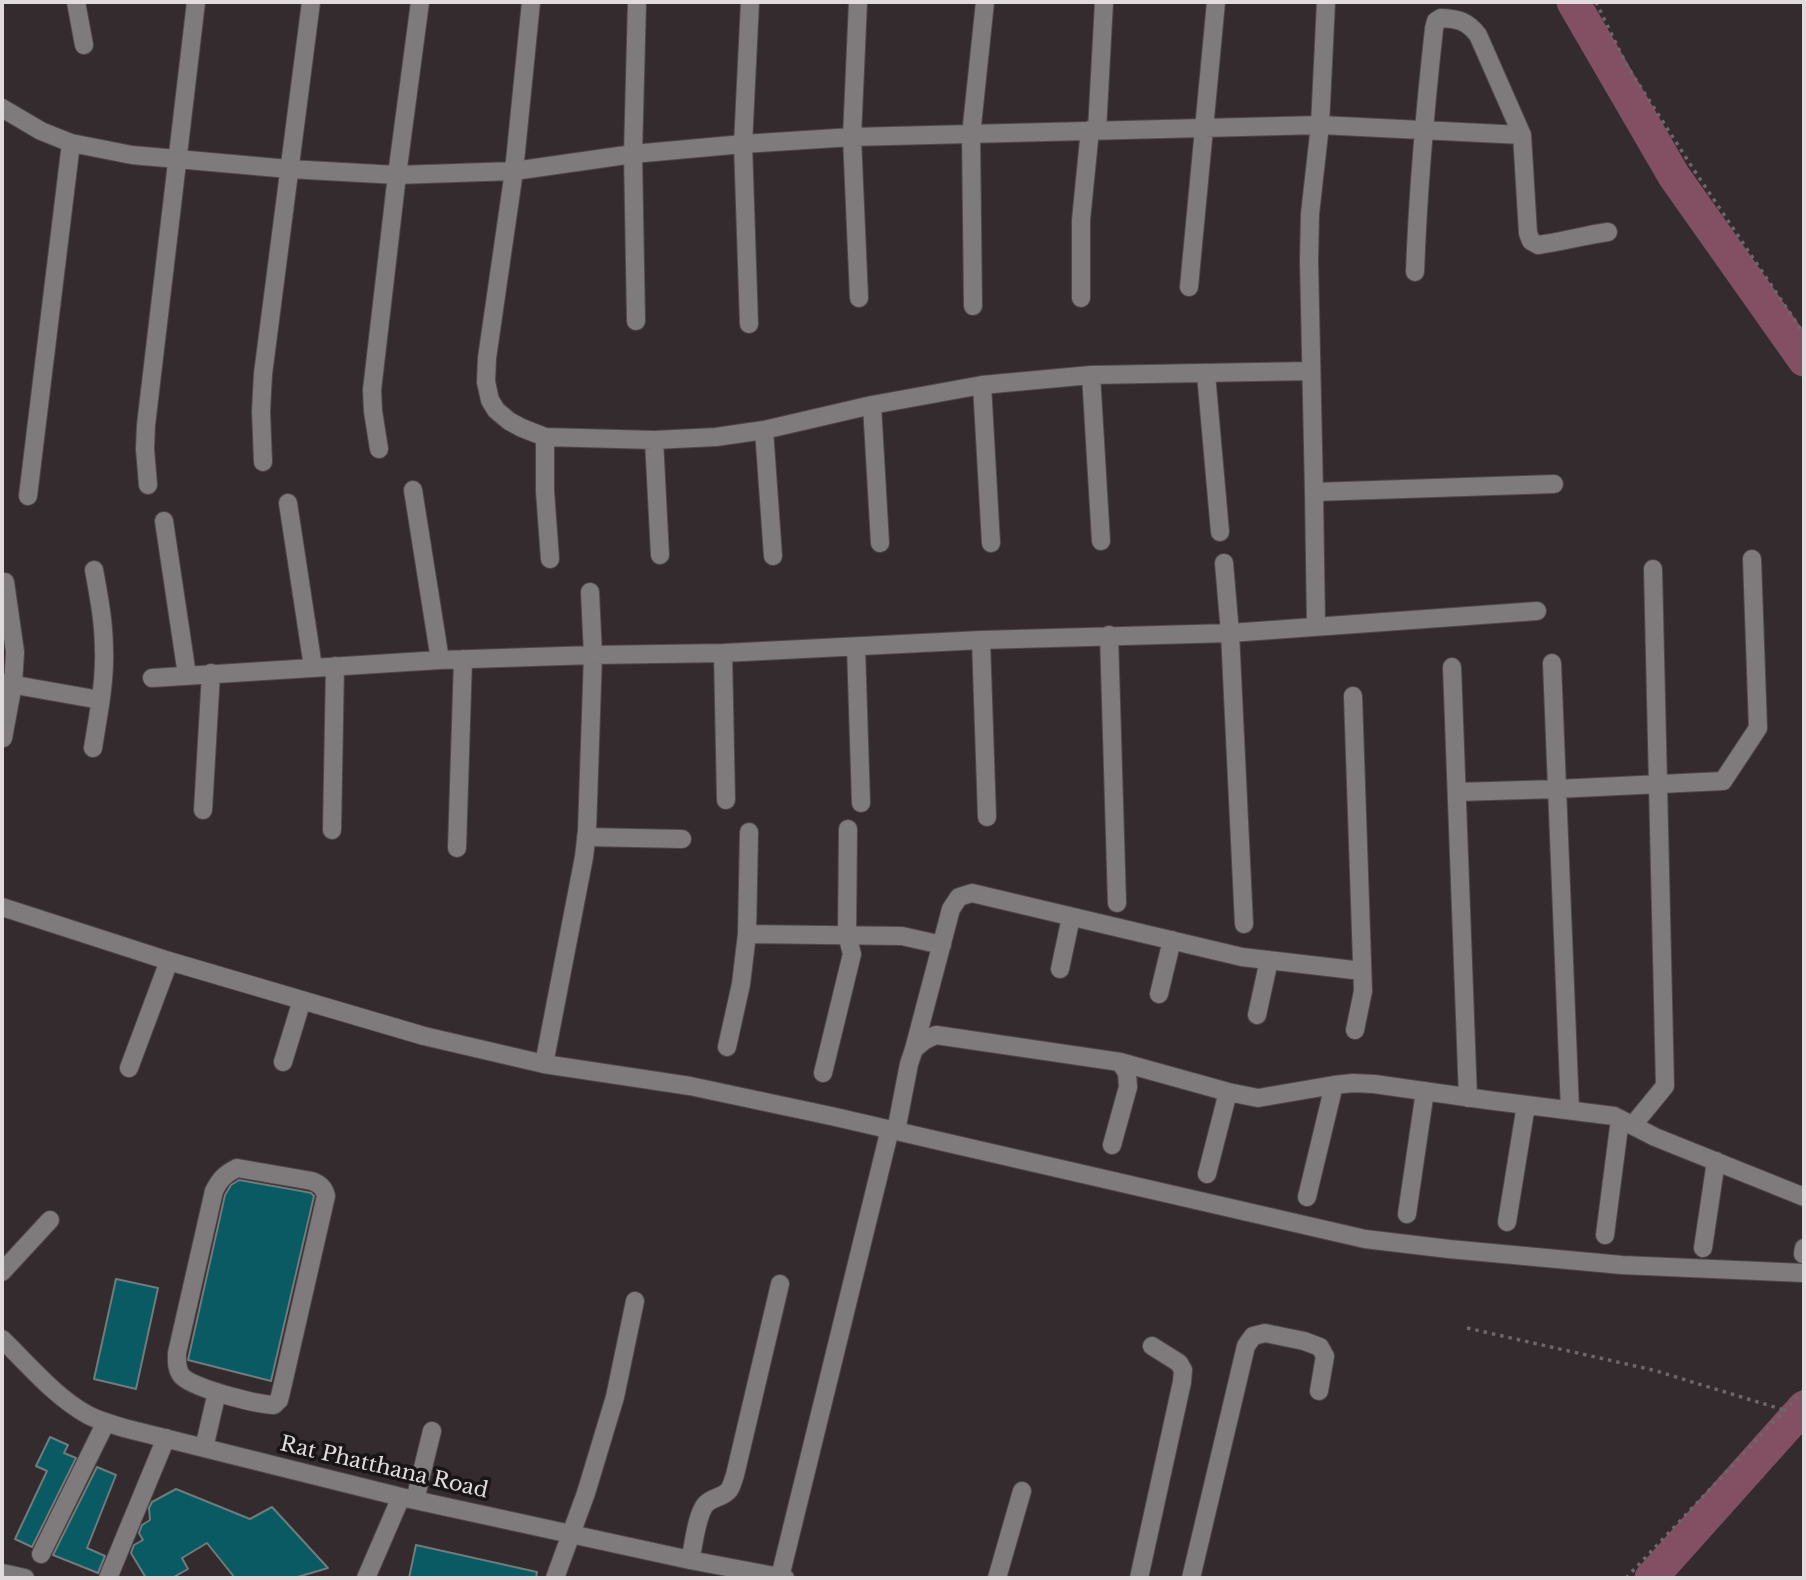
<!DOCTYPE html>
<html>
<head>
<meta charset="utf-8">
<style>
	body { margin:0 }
	#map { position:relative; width:1806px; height:1580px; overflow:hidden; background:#342b2e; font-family:"Libre Baskerville",serif }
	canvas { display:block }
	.frame { position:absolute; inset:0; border:4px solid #e1dbdd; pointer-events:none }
</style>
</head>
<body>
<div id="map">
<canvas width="1806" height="1580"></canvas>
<div class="frame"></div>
</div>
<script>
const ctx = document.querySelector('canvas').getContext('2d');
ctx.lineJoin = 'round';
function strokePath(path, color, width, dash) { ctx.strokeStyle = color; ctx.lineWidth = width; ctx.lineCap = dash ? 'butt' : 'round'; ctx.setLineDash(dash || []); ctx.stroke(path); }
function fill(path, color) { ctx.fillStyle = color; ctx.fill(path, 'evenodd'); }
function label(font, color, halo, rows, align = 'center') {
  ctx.font = font + ' "Libre Baskerville",serif'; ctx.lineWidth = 7; ctx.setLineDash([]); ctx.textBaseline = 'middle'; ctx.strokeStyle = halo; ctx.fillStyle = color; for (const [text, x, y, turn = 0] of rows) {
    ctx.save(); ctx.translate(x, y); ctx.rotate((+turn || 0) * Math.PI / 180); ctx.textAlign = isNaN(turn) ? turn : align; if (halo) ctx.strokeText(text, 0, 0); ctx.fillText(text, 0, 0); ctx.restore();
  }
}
const river = new Path2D(`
	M1573,2L1674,176L1804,360
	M1651,1578L1804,1407`);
const building = new Path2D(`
	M239,1180L301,1191L311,1193L314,1196L271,1381L188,1360L225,1195L231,1185Z
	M116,1279L158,1288L136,1389L94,1379Z
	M50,1437L68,1445L64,1453L76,1458L32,1547L15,1539L47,1471L36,1466Z
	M97,1467L116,1475L87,1548L105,1556L98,1573L53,1555Z
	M176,1489L250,1519L272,1507L328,1568L294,1578H235L207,1543L182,1558L188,1569L172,1578H146L131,1553L134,1545L143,1540L139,1533L142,1525L150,1520L149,1508L152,1502Z
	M416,1545L537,1572L536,1578H409Z`);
const path = new Path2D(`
	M1596,2L1627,66L1694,170L1804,334
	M1467,1328L1653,1370L1784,1410
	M1626,1578L1804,1390`);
const minor = new Path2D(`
	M76,2L84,45
	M531,2L514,171L487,358L486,382L490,400L496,410L509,421L522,428L545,437L654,440L716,437L764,430L872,405L982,385L1091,375L1310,371
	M858,2L852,137L859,298
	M1326,2L1320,125L1310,214L1309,261L1314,492L1554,484
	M2,108L41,131L71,143L132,155L289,169L397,175L514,171L633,154L743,144L852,137L1320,125L1522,135
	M1097,130L1104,2
	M1415,272C1418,191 1425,110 1434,29L1436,21L1441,18C1459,19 1467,21 1478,35L1522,135L1528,233L1531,241L1538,245C1562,242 1585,235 1608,232
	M1189,287L1216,2
	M1081,298V220L1090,130
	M973,306L971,135L985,2
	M636,321L633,154L637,2
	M749,324L743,144L750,2
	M1206,374L1220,532
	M1091,375L1101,541
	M982,385L991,543
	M872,405L880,543
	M764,430L773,556
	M545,437V491L550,559
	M654,440L660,555
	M379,449L373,411L372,390L397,175L420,2
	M263,462L261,411L263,374L311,2
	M148,485L145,449L146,425L196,2
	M413,490L440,660
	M1314,492L1316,626
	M28,496L71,143
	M288,503L313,667
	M164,521L187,675
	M1224,563L1230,633L1244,924
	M1109,635L1117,903
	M981,640L987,817
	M856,647L861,803
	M723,653L726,800
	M1552,663L1570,1110
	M1452,667L1468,1098
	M152,678L440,660L593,655L723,653L981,640L1230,633L1537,611
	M4,683L100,700
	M1353,696L1363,991L1355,1030
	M3,738L13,684L15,652L5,582
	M93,748C98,716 105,683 104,651C104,623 99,597 94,570
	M1457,792L1557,789L1723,781L1758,728L1752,559
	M203,810L211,673
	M332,830L335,666
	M586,837L682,839
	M457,848L463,659
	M2,907L169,961L424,1036L544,1064L690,1086L831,1116L1365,1239L1449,1249L1622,1265L1804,1273
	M747,934L902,936L942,945
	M1060,969L1071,917
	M1159,994L1172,940
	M1257,1015L1269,960
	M727,1047L741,984L747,934L749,832
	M914,1049L951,909L959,897L972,893L1242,957L1362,971
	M283,1062L302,1000
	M1120,1062L1228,1092L1258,1098L1334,1085L1353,1083L1374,1084L1487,1100L1614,1116L1655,1137L1804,1197
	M544,1064L584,857L587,831L593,655L590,592
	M129,1068L169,961
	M823,1073L852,954L847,935L848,829
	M1633,1125L1665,1086L1653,569
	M896,1131L909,1064L914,1049L925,1040L936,1035L1120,1062L1127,1073L1128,1087L1112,1145
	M237,1168L312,1181C319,1184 324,1187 326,1196L281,1392L279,1400L274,1405C256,1404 190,1388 181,1375C176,1368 177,1361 177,1353L214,1191C220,1179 225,1174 237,1168Z
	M1207,1174L1228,1092
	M1307,1197L1334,1085
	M1407,1214L1425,1091
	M1507,1222L1526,1105
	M1605,1235L1620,1119
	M1703,1248L1716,1161
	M1803,1254L1804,1248
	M2,1272L50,1220
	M2,1339C29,1365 55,1397 88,1415C99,1421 112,1424 124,1428L401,1497L690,1560L785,1578
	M204,1448L217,1392
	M415,1500L432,1431
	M41,1554L106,1422
	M690,1560C694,1545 696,1517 705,1505C711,1497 723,1498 729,1490C732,1486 733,1480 735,1475L780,1284
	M2,1573L25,1578
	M780,1577L890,1129
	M108,1578L166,1438
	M366,1578L401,1497
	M555,1578L586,1493L615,1397L635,1301
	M997,1578L1022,1491
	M1139,1578L1182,1382L1183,1370L1179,1363L1152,1346
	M1191,1578L1246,1346L1253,1336L1265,1333L1304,1341L1320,1347L1325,1356L1319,1391`);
const streetNames = [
	["Rat Phatthana Road",384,1468,13]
];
strokePath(river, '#825062', 33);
fill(building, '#095a63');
strokePath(building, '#707b7c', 2);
strokePath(minor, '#50474a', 20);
strokePath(path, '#6e6669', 3.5, [3.5, 5]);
strokePath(minor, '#7f7a7c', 18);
label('21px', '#e1dbdd', '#191516', streetNames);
</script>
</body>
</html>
